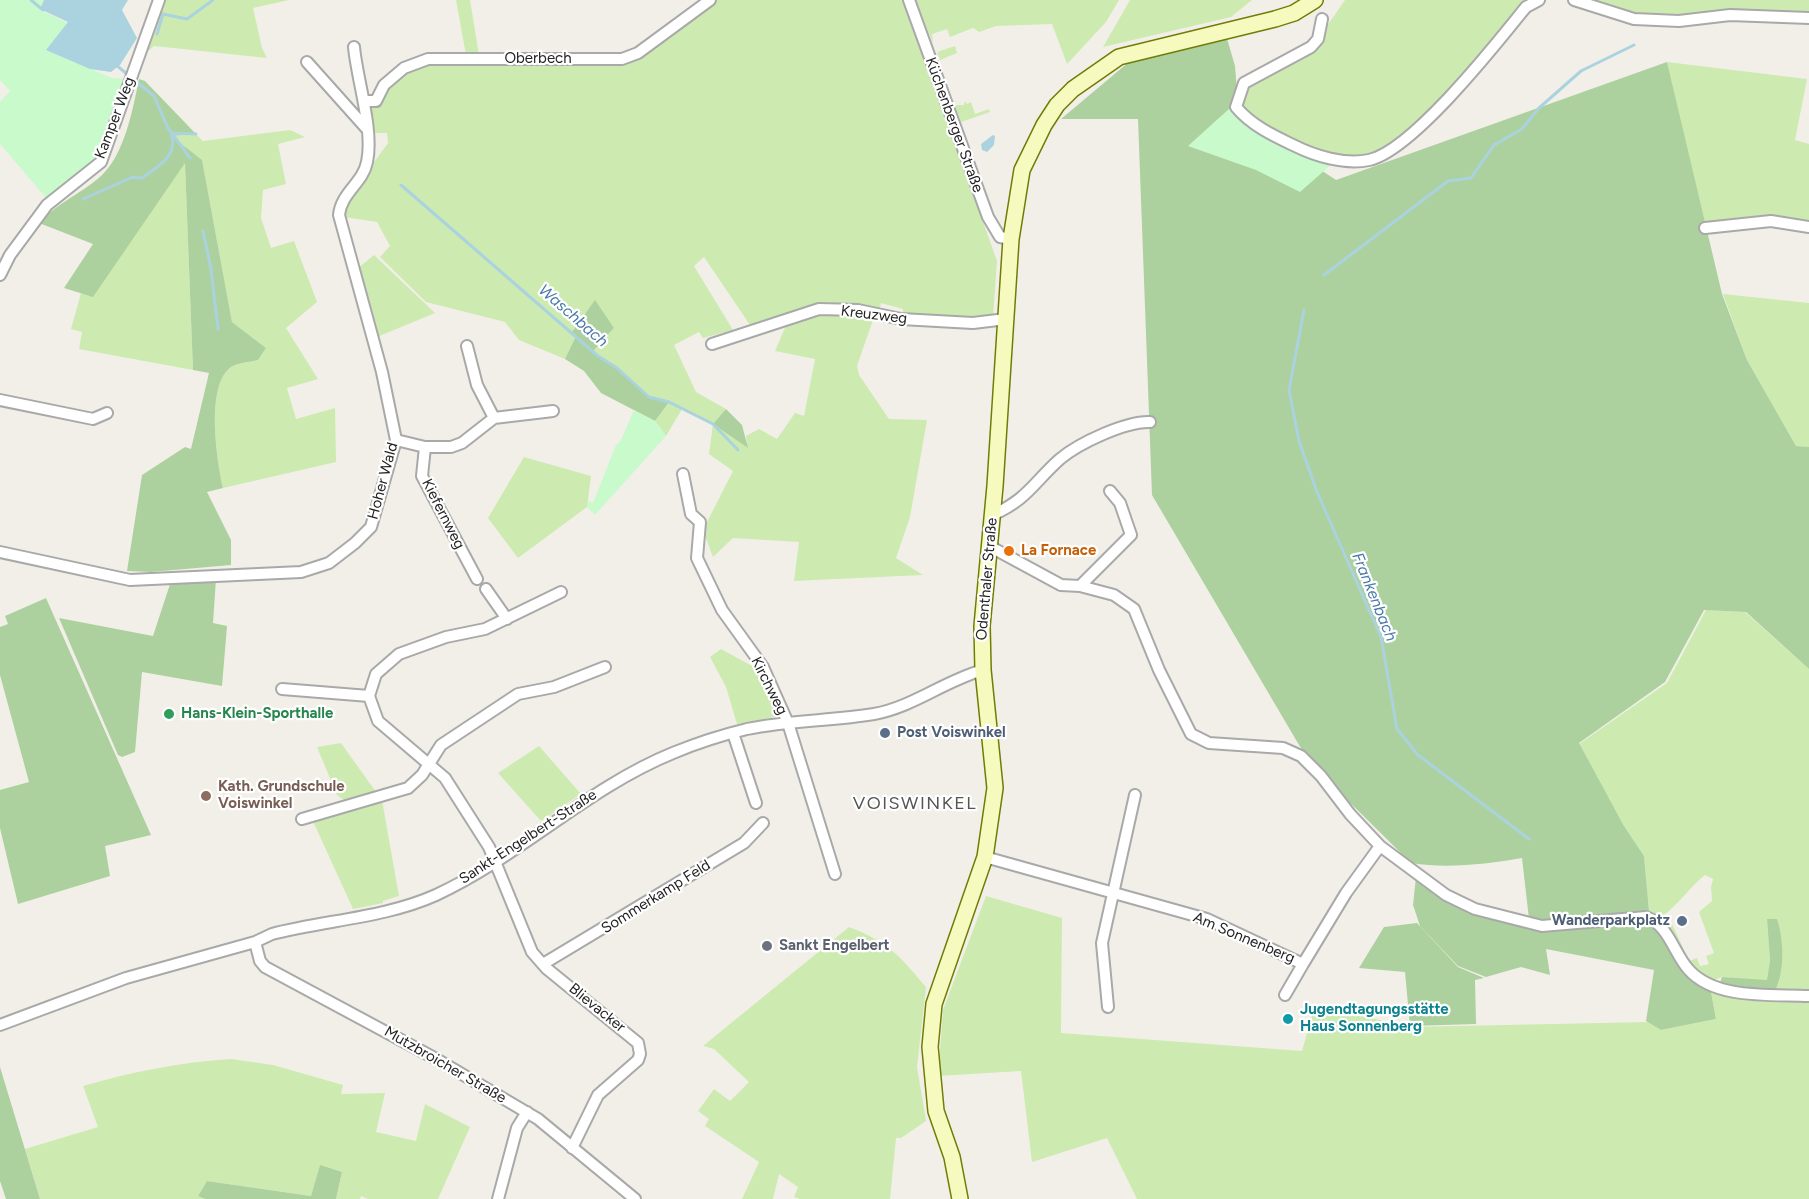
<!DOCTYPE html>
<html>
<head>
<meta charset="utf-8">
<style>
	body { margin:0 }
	canvas { display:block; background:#f2efe9 }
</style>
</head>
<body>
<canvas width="1809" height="1199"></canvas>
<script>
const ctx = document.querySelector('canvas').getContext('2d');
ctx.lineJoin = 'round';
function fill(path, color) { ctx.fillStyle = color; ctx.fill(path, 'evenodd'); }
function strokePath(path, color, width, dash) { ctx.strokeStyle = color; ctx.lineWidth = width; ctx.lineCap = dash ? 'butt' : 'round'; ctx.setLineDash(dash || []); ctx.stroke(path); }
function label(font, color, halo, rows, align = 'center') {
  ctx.font = font + ' Figtree,sans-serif'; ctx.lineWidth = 4.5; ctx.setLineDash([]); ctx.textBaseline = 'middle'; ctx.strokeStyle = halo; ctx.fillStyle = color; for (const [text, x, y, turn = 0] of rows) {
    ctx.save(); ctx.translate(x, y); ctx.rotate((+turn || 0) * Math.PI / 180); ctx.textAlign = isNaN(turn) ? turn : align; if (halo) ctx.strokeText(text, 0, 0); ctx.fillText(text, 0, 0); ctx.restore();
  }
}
const grass = new Path2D(`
	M165,0H289L253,8L262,48L267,58L154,46L147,52Z
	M456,0H470L479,55H466Z
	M717,0H904L997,261L993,317H903V309L881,303L879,313L856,308L853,304L805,308L750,325L704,257L694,266L733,330L703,338L699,332L674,345L696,392L726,409L714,424L747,447L746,436L759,429L777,439L795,413L804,416L815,359L775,351L787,323C813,312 846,308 874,317L857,366L859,375L889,419L927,420L910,517L896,558L923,575L794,581L799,542L733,538L713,557L703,530L733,471L709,454L713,424L682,409L666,436L655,421L668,402L649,397L617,368L592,351L614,328L595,301L572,332L576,336L565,359L519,340L505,322L426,302L380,257L390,246L377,222L344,217L348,198L388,143L387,133H370C370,125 368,112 372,105C382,85 405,72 423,63L630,62Z
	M915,0H1119L1106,22L1067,64L1052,24L996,26L979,32L973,28L950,37L947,29L932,34L933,43Z
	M1130,0H1252L1231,17L1103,47Z
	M1345,0H1538L1438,109L1372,159H1334L1244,117L1239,95L1244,83L1318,39Z
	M1591,0H1809V18H1635Z
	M955,46L957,53L940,60L937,52Z
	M1667,62L1807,79L1795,140L1809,144V227L1771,221L1705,228Z
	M965,101L967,104L971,102L975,114L989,109L990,112L961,122L955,105H964Z
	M290,130L305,137L278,144L286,184L263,190L261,218L271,248L294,241L317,302L286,328L318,379L287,388L296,419L335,408L336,462L223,488C217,460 205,386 231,367C237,363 250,362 258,360L266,348L232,322L202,161L170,136L196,134L203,141Z
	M185,162L193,370L79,349L82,332L71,329L81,293L93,296Z
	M374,255L435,313L377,337L358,268Z
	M1723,294L1809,303V447L1796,446L1747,360Z
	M524,457L591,476L587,507L518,558L488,518Z
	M1706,610L1745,612L1809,669V993L1775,991C1785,972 1784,939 1776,919H1767L1770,961L1768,981L1722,977L1711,981C1688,967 1679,948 1666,925L1672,924L1689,961L1697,958L1700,966L1709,964L1706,956L1714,953L1699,912L1712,901L1711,887L1713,879L1705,875C1689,888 1674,910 1659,918L1642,912L1649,911L1644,856L1624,826L1579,744L1667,683Z
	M721,649L763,672L779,716L737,724L726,687L710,657Z
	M341,743L376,792L344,800L337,795L317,747Z
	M539,746L581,794L541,821L498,773Z
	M382,800L399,896L383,901V903L353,909L312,819Z
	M986,896L1062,918L1061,1033L1302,1051L1315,1005L1410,1027L1648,1022L1661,1030L1716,1019L1711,992L1809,999V1199H1137L1107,1138L1032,1162L1021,1071L938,1076L943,1010Z
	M849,927C888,942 900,956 926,987L917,1067L926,1121L901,1138H896L890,1199H800L794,1197L798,1187L779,1174L773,1199H742L759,1162L705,1126L709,1119L698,1111L714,1089L730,1101L749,1082L714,1049L703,1046Z
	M231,1059L273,1065L343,1085L341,1094L385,1093L376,1132L416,1141L425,1104L470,1127L438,1199H368L361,1196L360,1199H336L342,1172L320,1166L311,1196L207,1181L198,1196L205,1199H40L25,1149L98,1127L83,1086C132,1072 180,1062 231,1059Z`);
const forest = new Path2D(`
	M1226,35L1235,66L1239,116L1336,180L1667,62L1722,294L1747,360L1796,446L1809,447V669L1746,612L1704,610L1665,682L1579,743L1624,826L1644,856L1649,911L1573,919H1529L1522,858C1487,864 1447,869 1411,863L1321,774L1299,745L1152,495L1138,119H1061L1136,56Z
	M139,79L145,81L196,134L171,136L202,160L232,322L266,348L258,360C250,362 237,363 231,367C205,386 217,460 223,488L207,492L231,540V565L151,572L127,571L142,475L185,447L191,449L209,373L193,370L185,163L93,297L64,288L93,244L39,223C59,201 83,193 102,175C125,153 133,108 139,79Z
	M595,300L614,328L593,351L617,368L649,397L669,402L655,421L601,393L584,371L565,359L576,336L572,332Z
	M726,409L742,425L748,448L713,424Z
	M216,579L213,623L227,626L222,686L142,672L135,752L122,757L118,755L59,618L153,636L171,581Z
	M46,598L151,835L105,846L110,876L18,904L0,828V790L29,782L0,675V627L8,624L5,616Z
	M1416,877L1473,913L1512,925L1540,930L1575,928L1641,921L1653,927L1661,936L1683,971L1711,992L1716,1019L1661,1030L1646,1021L1654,970L1546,949L1550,975L1521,967L1486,977L1458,966L1420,926L1413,905Z
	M1767,919H1777C1784,940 1785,972 1775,991L1720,983L1722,977L1767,980L1770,961Z
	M1417,923L1458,967L1484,978L1475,980L1476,1024L1410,1026L1405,972L1359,968L1384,927Z
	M0,1067L40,1199H6L0,1181Z
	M320,1165L342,1172L336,1199H205L198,1196L207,1181L311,1196Z`);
const park = new Path2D(`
	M0,0H44L40,10L68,23L46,50L112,78L125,79L127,87L97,168L48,200L0,144V102L10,91L0,80Z
	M1230,108C1258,138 1295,151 1333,163L1300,192L1256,170L1188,146Z
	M634,410L655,421L666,436L595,515L587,507L588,501L593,503L616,445L620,442Z`);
const water = new Path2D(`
	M44,0H128L122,10L137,38L120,65L111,72L90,69L46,50L68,22L40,9Z
	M993,135L995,136L994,145L987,152L982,150L981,144Z`);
const stream = new Path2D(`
	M31,0L43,10
	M157,34L163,14L187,19L213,0
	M116,65L154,96L168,128L190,158
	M171,133L196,134
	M401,185L598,356L617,368L649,397L669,402L713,424L738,450
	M83,199L133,177L142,178C157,167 177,157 172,136
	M203,231L211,269L218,329
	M1324,275L1448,181L1471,178L1494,145L1522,129L1539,108L1581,71L1634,45
	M1304,310L1289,390L1299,441L1317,492L1381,637L1397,729L1418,755L1529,839`);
const minor = new Path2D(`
	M909,0L988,217L1000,237L1011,239
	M1574,0L1634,19L1679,21L1730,15L1809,18
	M1322,19L1318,39L1311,47L1244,83L1236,107C1251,125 1272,135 1293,145C1315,156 1344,165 1369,160C1412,151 1497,43 1526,7L1539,0
	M307,62L366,128
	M365,101H376L384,85L404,68L428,59H622L638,53L710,0
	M1705,228L1771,221L1809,227
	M0,275L10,255L47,205L101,162L159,0
	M712,344L819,309L858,310L901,319L973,323L1006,319
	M467,346L477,385L494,418
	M0,400L93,419L107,413
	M396,440L425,447H451L462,443L494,418L553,411
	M425,447L422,476L477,579
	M683,474L691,514L700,522L697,558L722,610L763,667L788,723L835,874
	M992,515C1027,500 1034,482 1060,459C1079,443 1126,421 1150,422
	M989,546L1061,585L1080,586L1114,595L1134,609L1159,670L1191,734L1209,743L1283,748L1301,756L1321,776L1350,814L1380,846L1446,895L1475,909L1542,926L1646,917C1669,925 1674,954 1689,970C1716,1000 1772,994 1809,996
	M0,552L130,580L301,572L329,563L355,543L371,527L396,440L382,372L339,215C341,193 363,183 367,162C374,130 357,80 354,47
	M1080,586L1131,535L1120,503L1110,491
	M486,589L507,619
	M561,592L485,629L446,637L399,654L376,674L369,696L378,721L445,778L489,847L532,952L546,968L638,1043L640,1054L638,1060L598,1095L572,1148
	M282,689L369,696
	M733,733L756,803
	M302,819L408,788L422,775L441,745L518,694L554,687L605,667
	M985,857L1207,919L1303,964L1285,995
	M255,942L260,961L265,967L438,1060L538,1119L635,1199
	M543,964L744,843L763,823
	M1303,964L1346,893L1380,846
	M1108,1007L1102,943L1135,795
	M0,1025L126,978L255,942L272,934C325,920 385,918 436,895C520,856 587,788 673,753C697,743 722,735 747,729C789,720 832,721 874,714C913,707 944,681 983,670
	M498,1199L517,1128L527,1112`);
const secondary = new Path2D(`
	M960,1199L952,1157L936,1111L930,1047L934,1004L985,857L995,788L983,670L982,626L995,486L1011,239L1022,170L1044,125L1057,105L1073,89L1119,57L1275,19L1294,13L1315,0`);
const markers = [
	[1009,551,6,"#e8710a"],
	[169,714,6,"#2e9e5b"],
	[885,733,6,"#5c6f8a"],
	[206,796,6,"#8d6e63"],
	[1682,921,6,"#5c6f8a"],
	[767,946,6,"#6b7280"],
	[1288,1019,6,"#0f9aa8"]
];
const streetNames = [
	["Oberbech",538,59],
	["Kamper Weg",115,118,-69],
	["Küchenberger Straße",954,125,70],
	["Kreuzweg",874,315,7],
	["Hoher Wald",383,481,-75],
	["Kiefernweg",443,514,63],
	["Odenthaler Straße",987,579,-85],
	["Kirchweg",769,686,63],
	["Sankt-Engelbert-Straße",528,837,-33],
	["Sommerkamp Feld",656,897,-32],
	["Am Sonnenberg",1244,938,23],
	["Blievacker",597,1008,39],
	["Mutzbroicher Straße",445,1065,30]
];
const foodNames = [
	["La Fornace",1021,551]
];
const leisureNames = [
	["Hans-Klein-Sporthalle",181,714]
];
const serviceNames = [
	["Post Voiswinkel",897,733],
	["Wanderparkplatz",1670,921,"right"]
];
const educationNames = [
	["Kath. Grundschule",218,787],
	["Voiswinkel",218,804]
];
const worshipNames = [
	["Sankt Engelbert",779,946]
];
const cultureNames = [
	["Jugendtagungsstätte",1300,1010],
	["Haus Sonnenberg",1300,1027]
];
const waterNames = [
	["Waschbach",573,316,41],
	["Frankenbach",1374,597,68]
];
const quarterNames = [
	["VOISWINKEL",915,804]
];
fill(grass, '#cdebb0');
fill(forest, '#add19e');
fill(park, '#c8facc');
fill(water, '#aad3df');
strokePath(stream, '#aad3df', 3);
strokePath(minor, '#a9a9a9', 14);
strokePath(secondary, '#707d05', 18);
strokePath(minor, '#fff', 10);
strokePath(secondary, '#f7fabf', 15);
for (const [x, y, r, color] of markers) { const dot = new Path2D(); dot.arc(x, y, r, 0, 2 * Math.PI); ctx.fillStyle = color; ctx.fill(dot); strokePath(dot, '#fff', 2); }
label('15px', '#222', '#fff', streetNames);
label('bold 15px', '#c56008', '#fff', foodNames, 'left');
label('bold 15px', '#27864d', '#fff', leisureNames, 'left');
label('bold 15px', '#4e5e75', '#fff', serviceNames, 'left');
label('bold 15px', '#785e54', '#fff', educationNames, 'left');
label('bold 15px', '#5b616d', '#fff', worshipNames, 'left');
label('bold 15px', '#0d838f', '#fff', cultureNames, 'left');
label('italic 16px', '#4a7aab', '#fff', waterNames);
ctx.letterSpacing = '1.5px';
label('18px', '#555', '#fff', quarterNames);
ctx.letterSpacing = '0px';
</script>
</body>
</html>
